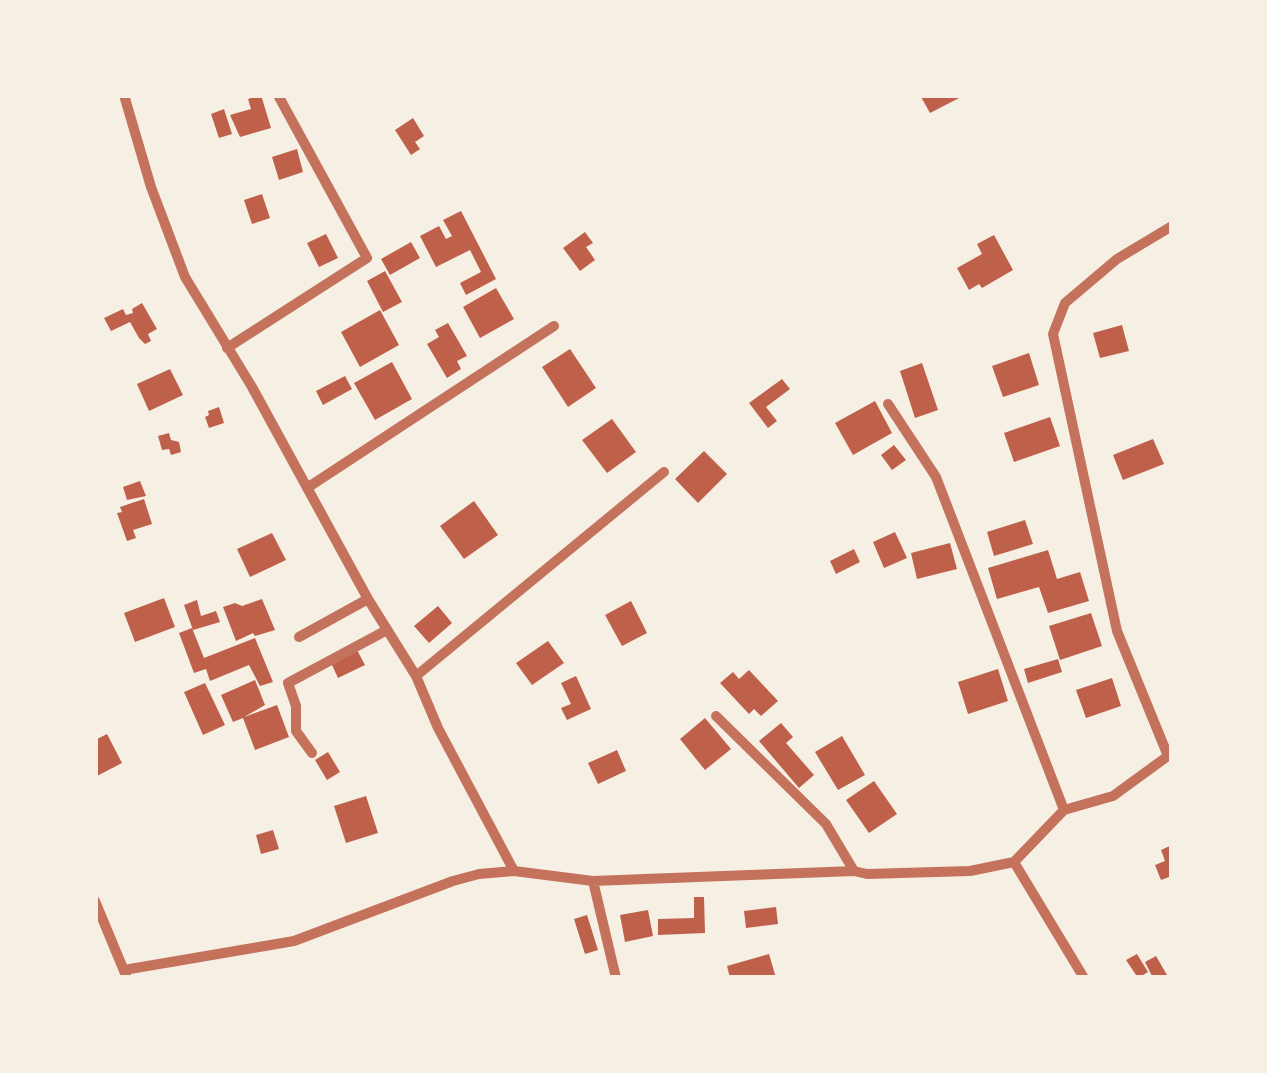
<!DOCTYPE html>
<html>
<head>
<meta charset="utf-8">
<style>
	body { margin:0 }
	#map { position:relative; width:1267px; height:1073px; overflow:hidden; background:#f6efe4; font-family:"PT Sans Narrow",sans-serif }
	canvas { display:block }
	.frame { position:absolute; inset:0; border:98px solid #f6efe4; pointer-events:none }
</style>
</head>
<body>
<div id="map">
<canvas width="1267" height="1073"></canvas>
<div class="frame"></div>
</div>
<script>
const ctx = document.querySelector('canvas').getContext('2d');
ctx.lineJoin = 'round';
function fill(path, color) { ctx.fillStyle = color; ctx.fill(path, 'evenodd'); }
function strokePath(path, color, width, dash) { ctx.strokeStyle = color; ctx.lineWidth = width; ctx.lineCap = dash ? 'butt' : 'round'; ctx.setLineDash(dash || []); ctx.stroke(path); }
const building = new Path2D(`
	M261,95L271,128L240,137L230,115L251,109L248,99Z
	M920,95H965L930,113Z
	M224,109L232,134L219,138L211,114Z
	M413,118L424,136L415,142L420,149L411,155L395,130Z
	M297,149L303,172L279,180L272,157Z
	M262,194L270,218L252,224L244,200Z
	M461,211L496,279L466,295L460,283L481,272L470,250L436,267L420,236L439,226L446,239L452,236L443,220Z
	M585,232L593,243L586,247L595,260L580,271L563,248Z
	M326,234L338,258L319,267L307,243Z
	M994,235L1013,270L982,288L979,284L969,290L957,268L982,254L977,244Z
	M411,242L420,258L390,275L381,259Z
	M385,271L402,302L383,312L367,281Z
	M496,288L514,319L480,338L463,307Z
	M142,303L157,329L148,334L151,341L145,344L139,338L130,322L111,331L104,318L123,309L126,315L133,313L132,309Z
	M380,310L399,345L360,367L341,332Z
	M448,323L467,356L457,361L461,369L447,378L427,344L439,337L435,330Z
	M1122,325L1129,351L1100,358L1093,333Z
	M570,349L596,388L568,407L542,367Z
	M1029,353L1039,385L1003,397L992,366Z
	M392,362L412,399L375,420L354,383Z
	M922,363L938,410L915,418L900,371Z
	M170,369L183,395L149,411L137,384Z
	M345,376L352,389L323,405L316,391Z
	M782,379L790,389L766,407L777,421L768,428L749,403Z
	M875,401L892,433L853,455L835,423Z
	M219,407L224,423L209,428L205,417L209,415L208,411Z
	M1050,417L1060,446L1014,462L1004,433Z
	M612,419L636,452L607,473L582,440Z
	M169,433L171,440L179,442L181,452L171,455L169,449L162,450L158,436Z
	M1153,439L1164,464L1123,480L1113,455Z
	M894,445L906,460L892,470L881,455Z
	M704,451L727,474L698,503L675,479Z
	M140,481L146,496L127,500L123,487Z
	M144,499L152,524L133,530L136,538L127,541L117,513L122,512L120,507Z
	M474,501L498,535L464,559L440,526Z
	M1025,520L1033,544L994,556L987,532Z
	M895,532L907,558L884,568L873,542Z
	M272,533L286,560L250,577L237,549Z
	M950,543L957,569L917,579L911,553Z
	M854,549L860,562L836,574L830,561Z
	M1048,550L1057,579L1080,572L1089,601L1048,613L1039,587L997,599L988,568Z
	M164,598L175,627L135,642L124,613Z
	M262,599L275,630L255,636L253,633L236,641L223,607L235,603L242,606Z
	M197,600L201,616L216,611L220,622L193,630L184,605Z
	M631,601L647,633L622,646L605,615Z
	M438,606L452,623L429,643L414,626Z
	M1091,613L1102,646L1060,660L1049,626Z
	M192,628L204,658L255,638L273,682L260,686L249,665L210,681L206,669L194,673L179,633Z
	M548,641L564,663L532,685L516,663Z
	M357,650L365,665L338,678L331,663Z
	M1058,659L1062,672L1028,683L1024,669Z
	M998,669L1008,701L968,714L958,682Z
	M749,670L778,701L761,716L754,709L749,714L720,683L733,672L739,679Z
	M576,676L591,709L567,720L561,708L571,704L561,683Z
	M1112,678L1121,706L1086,718L1076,690Z
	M255,680L265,705L244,717L277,705L289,737L255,750L243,718L233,722L221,695Z
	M205,683L225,725L203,735L184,692Z
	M705,718L731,749L705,770L680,739Z
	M781,723L793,737L786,743L814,775L799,788L759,741Z
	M107,734L122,763L95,777V740Z
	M842,736L865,775L838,790L815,752Z
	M617,750L626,771L598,784L588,763Z
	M328,752L340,772L327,780L315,760Z
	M874,781L897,814L869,833L846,800Z
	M366,796L378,833L346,843L334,806Z
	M273,830L279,849L261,854L256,835Z
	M1172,845V876L1161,880L1155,865L1165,861L1161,850Z
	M694,897H704L705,933L658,935V919L694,918Z
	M776,907L778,924L746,928L744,911Z
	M648,910L653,936L625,942L620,915Z
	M587,915L598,950L585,954L574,919Z
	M769,954L776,978H730L727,966Z
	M1137,954L1148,972L1138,978L1126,960Z
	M1156,956L1167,975L1162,978H1153L1145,962Z`);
const minor = new Path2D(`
	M124,95L151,187L185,277L252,387L368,599L416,676L438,728L514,871
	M227,348L367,258L279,97
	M888,404L936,477L1064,810
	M307,488L554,326
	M299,637L368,599
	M416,676L664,472
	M716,716L826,824L854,871
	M312,753L296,731V706L288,683L387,630
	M1168,756L1117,631L1053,334L1065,303L1117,259L1172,226
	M1014,862L1084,978
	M593,881L616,978
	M95,901L127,978
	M124,970L294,941L453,881L479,874L514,871L593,881L854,871L867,874L970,871L1014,862L1064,810L1113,796L1172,753`);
fill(building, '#bf614a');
strokePath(minor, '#c5725c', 10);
</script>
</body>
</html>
